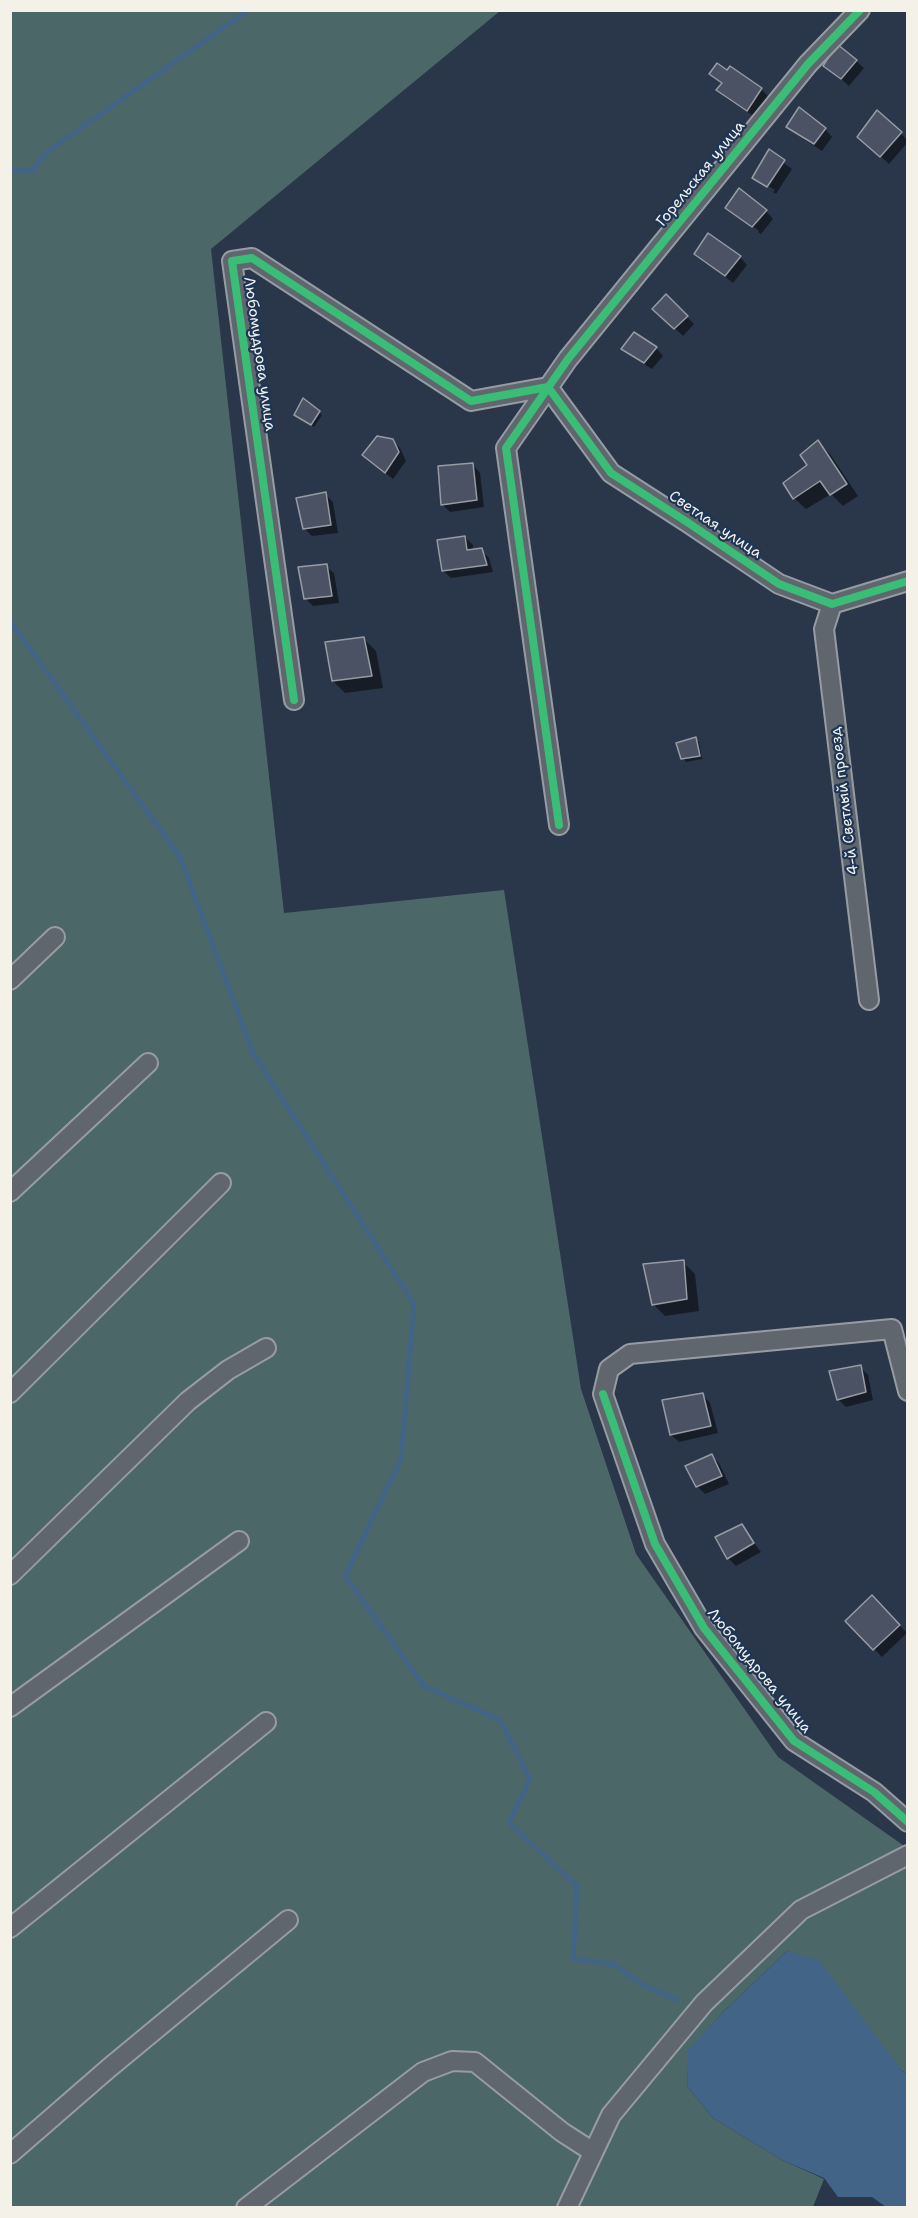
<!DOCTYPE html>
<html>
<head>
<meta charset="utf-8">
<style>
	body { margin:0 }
	#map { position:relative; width:918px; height:2218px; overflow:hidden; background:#2a374a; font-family:"Shantell Sans",sans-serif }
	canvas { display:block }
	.frame { position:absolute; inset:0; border:12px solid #f4f1e8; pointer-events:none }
</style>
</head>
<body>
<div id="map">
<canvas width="918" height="2218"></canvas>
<div class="frame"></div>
</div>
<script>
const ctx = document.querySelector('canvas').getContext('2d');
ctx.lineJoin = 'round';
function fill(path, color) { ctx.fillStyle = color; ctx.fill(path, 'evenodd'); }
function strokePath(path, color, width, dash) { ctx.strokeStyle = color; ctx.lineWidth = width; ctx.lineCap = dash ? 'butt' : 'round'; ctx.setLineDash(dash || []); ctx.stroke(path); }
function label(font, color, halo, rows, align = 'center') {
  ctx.font = font + ' "Shantell Sans",sans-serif'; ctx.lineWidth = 4.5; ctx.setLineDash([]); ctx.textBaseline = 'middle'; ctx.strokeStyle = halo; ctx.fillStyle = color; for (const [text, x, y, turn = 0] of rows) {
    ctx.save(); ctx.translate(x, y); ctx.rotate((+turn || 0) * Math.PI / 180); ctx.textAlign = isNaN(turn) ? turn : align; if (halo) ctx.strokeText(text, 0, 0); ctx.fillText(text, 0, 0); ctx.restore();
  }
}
const green = new Path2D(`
	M11,11H500L211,249L284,913L504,890L581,1389L636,1554L778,1757L907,1848V2073L902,2071L787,1951L724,2011L689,2050L687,2086L713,2118L782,2160L824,2179L813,2207L11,2208Z`);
const water = new Path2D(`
	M787,1951L819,1960L902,2071L907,2073V2207H886L872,2197H838L824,2178L782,2160L713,2118L687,2086L688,2050L724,2011Z`);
const shadow = new Path2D(`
	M856,61L864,68L849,86L825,65Z
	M711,74L761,89L769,97L755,117L726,98L718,90L722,84Z
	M788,127L825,129L832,137L822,151L796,134Z
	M901,133L908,142L889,164L867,144Z
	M769,152L792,169L776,194L761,185L773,192L775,190L761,182V185L754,178Z
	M727,208L766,211L773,219L761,234L758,232L759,231L733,212V214Z
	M696,254L740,257L747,265L733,283Z
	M666,296L694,324L683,336L662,316Z
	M656,348L663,356L652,369L631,356L623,349Z
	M319,412L322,415L314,427L300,418Z
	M392,440L400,448L406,461L393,479L372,463Z
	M818,442L830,454L858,496L843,506L831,494L806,509L794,498Z
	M473,465L480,473L484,507L450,512L442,504Z
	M325,494L333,502L338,533L312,536L304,528Z
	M465,537L473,545V551L481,550L489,558L493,572L451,578L443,571Z
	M326,566L334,573L339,603L313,606L305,598Z
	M364,639L376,651L383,688L345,693L333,681Z
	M695,739L699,742L702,759L686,762L683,758Z
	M683,1262L695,1274L699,1311L665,1316L653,1304Z
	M860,1367L868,1375L873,1400L846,1407L839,1400L831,1372Z
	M703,1395L710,1403L718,1433L679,1442L671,1435Z
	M711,1455L719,1463L729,1484L705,1494L697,1486Z
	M741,1526L761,1552L736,1566L728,1558Z
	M872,1597L907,1633L882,1657L847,1621Z`);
const stream = new Path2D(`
	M10,170L33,171L43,155L248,10
	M10,621L180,857L253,1053L414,1304L401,1459L345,1576L424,1686L500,1720L530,1779L509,1823L577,1886L573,1959L616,1965L639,1983L677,2000`);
const building = new Path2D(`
	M837,44L857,60L841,79L823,66Z
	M717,63L727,70L730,66L762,88L747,111L716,90L722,83L709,74Z
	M799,107L826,128L814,144L786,127Z
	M877,110L902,132L880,157L857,137Z
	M769,149L785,160L767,187L752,178Z
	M739,188L767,210L752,227L725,208Z
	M708,233L741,256L725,276L694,254Z
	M666,294L688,316L674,329L652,309Z
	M634,332L657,347L644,363L621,349Z
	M303,398L320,411L311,425L294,415Z
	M377,436L393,439L399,452L385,473L362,455Z
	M818,440L847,484L830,495L820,481L793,499L783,483L807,465L800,455Z
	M473,463L477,500L441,505L438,466Z
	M326,492L331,525L303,529L296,498Z
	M465,536L467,550L482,548L487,565L442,571L437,540Z
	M327,564L332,596L304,599L298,567Z
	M364,637L372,676L332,681L325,642Z
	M696,737L700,756L681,759L676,743Z
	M684,1260L687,1299L652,1305L643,1264Z
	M861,1365L866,1392L837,1400L829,1371Z
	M703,1393L711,1426L670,1435L662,1400Z
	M712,1454L722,1476L696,1487L685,1466Z
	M742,1524L754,1543L727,1559L715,1537Z
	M872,1595L900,1625L873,1650L845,1621Z`);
const minor = new Path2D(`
	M832,604L824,629L869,1000
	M294,700L232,261L252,258L471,401L548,387L611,473L687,522L779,584L832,604L908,581
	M559,825L506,448L568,359L808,64L860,10
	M10,980L55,937
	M10,1192L148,1063
	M908,1391L892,1329L630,1354L609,1369L603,1394L655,1544L704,1628L794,1741L874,1792L908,1822
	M10,1393L221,1183
	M10,1575L188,1401L228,1370L266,1348
	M10,1707L239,1541
	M10,1928L266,1722
	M10,2154L109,2068L288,1920
	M246,2208L423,2072L452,2061L475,2062L562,2132L593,2152
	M567,2208L611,2115L704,2003L801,1910L908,1855`);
const cycleway = new Path2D(`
	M294,700L232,261L252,258L471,401L548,387L611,473L687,522L779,584L832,604L908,581
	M559,825L506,448L568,359L808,64L860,10
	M603,1394L655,1544L704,1628L794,1741L874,1792L908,1822`);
const streetNames = [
	["Горельская улица",701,174,-51],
	["Любомудрова улица",259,354,82],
	["Светлая улица",715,525,34],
	["4-й Светлый проезд",845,801,-97],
	["Любомудрова улица",759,1671,51]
];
fill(green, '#4c6767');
fill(water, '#426486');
fill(shadow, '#0007');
strokePath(stream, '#426486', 5);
fill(building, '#4a5263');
strokePath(building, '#979ca3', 1.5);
strokePath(minor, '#979ca3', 22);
strokePath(minor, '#60666e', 18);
strokePath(cycleway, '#3abd76', 8);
label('15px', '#f4f1e8', '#1d3557', streetNames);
</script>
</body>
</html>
